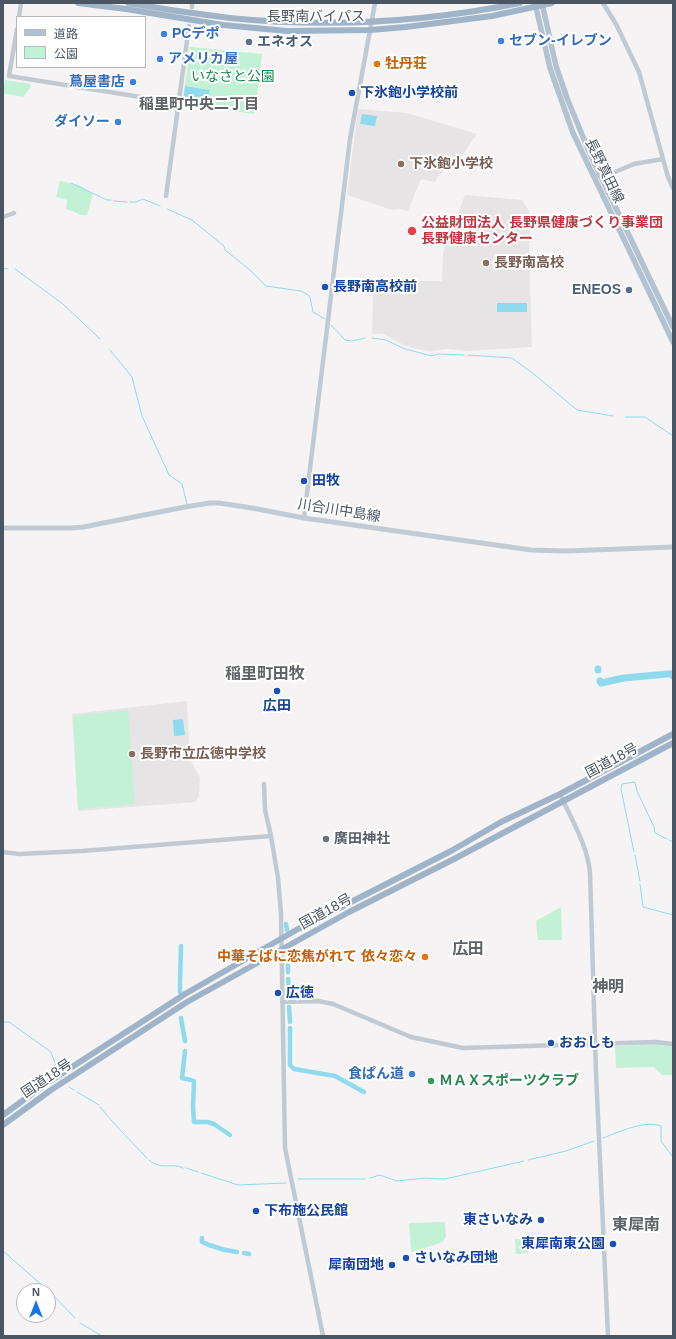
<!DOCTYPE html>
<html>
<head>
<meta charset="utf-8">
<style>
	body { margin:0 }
	#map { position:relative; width:676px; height:1339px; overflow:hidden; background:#f5f3f3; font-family:Helvetica,"Noto Sans JP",sans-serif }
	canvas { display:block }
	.frame { position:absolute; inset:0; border:4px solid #4a5661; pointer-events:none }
	.legend { position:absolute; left:16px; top:16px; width:130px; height:52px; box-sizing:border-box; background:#fff; border:1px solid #b7bbc0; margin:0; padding:5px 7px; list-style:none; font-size:12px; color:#4a5661 }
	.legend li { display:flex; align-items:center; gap:8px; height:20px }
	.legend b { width:20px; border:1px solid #b7bbc0 }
	.north { position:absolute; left:16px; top:1283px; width:40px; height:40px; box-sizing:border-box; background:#fff; border:1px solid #b7bbc0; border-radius:50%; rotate:0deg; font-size:11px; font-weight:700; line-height:16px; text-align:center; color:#4a5661 }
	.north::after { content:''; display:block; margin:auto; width:14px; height:18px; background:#1a73e8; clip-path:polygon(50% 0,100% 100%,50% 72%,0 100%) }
</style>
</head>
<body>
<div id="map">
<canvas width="676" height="1339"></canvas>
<div class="frame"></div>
<ul class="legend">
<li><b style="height:5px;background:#b3c2d1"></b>道路</li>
<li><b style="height:11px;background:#c3f1d5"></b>公園</li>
</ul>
<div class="north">N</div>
</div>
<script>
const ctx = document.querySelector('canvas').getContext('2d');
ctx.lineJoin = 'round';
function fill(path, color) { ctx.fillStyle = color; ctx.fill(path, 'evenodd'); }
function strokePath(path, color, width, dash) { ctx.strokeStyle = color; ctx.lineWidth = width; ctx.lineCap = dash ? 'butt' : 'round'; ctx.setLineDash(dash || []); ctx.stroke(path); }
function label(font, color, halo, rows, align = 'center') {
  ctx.font = font + ' Helvetica,"Noto Sans JP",sans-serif'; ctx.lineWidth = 4; ctx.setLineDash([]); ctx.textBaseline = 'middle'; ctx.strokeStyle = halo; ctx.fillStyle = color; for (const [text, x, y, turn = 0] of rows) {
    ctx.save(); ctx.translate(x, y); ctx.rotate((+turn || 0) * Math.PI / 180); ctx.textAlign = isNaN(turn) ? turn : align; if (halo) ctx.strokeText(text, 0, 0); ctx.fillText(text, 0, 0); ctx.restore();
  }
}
const education = new Path2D(`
	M358,109L407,113L477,134L464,153L439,175L435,182L421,179L408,211L401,209L392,210L347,195Z
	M465,195L522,200L531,215L529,251L532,347L468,351L447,349L431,351L421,350L404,345L383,334H372L373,297L383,281H442L443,253Z
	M187,701L190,759L200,778L199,796L195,802L78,811L72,714Z`);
const green = new Path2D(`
	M190,47L262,54L255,113L253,114L207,107L210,90L185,86Z
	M5,80L31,84L30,88L23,97L3,93Z
	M60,181L79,185L93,194L87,215C80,216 74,211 66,209L67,200L56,197Z
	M128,710L135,804L78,809L73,716Z
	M561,907L562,940H538L536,921Z
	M660,1044L673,1046V1075H662L654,1067L616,1068L615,1046Z
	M443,1222L445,1223L446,1237L443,1242L412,1252L411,1251L409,1223Z
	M522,1238H526V1241H528V1253L516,1254L515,1239H521Z`);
const water = new Path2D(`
	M185,86L210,90L208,100H204V103H200V105L184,102L183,100Z
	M362,114L377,116L375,126L360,124Z
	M497,303H527V312H497Z
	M183,719L185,735L174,736L173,720Z`);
const stream = new Path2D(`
	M71,183L107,200H111
	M114,201L127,202
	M130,202H136L143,199L160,206
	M167,209L192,220L224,246L225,250L250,270L266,286L301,291L307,294L310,297L313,312L325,319
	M3,268L8,269
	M15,269L63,304L100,339
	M331,325L345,340L352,341L365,338
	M372,338L386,340L405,349L432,356L438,354L464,355
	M110,350L132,377L142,416L169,475L182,484L187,504
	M468,355L512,358L535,375L577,410L613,416
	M625,417H645L673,436
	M669,840L673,842
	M634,852L621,789L622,784L635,782L637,791L654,827L655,833L667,839
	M635,855L640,881
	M640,884L643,907L673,915
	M3,1022H9L51,1052L58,1071
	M69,1087L74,1090
	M77,1092L99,1105
	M100,1107L120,1130L147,1158
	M603,1138C619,1132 644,1120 661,1126V1141L673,1157
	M149,1160C162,1171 171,1162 183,1168
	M528,1160L566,1151L594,1141
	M186,1168L198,1172
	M201,1173L238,1185L286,1183
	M370,1178L380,1175L397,1181L425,1178L445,1179L524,1161
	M298,1179H365
	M3,1251L52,1294L75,1318
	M80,1323L102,1336`);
const canal = new Path2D(`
	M286,924L287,930
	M288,959V961
	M288,965V972
	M288,979L289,996
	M180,981L181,946
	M180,983V992
	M289,1007L290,1022
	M181,1018L185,1041
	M290,1028V1065L294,1069L335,1076L364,1092
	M185,1051L182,1078L191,1080
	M194,1081L193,1107L194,1122H208L214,1124L230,1135
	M202,1238V1242L207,1244
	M209,1245L225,1250
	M226,1250L237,1252
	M244,1253L249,1254`);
const river = new Path2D(`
	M598,669V670
	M600,681L601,683L624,678L667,674H672L673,676`);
const tertiary = new Path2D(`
	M603,3L616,24L639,72L668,177L673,188
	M192,7V3
	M19,17L21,3
	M17,29L9,76L178,103
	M593,176L615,172L634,164L663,159
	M166,196L189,26
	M3,217L14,213
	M304,518L350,139L375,3
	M264,784L265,810L271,836L278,878L281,914L285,1148L323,1336
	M560,794C571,819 587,844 590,872L596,1073L608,1336
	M3,852L19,854L82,851L271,836
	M282,1002L318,1001L333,1004L411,1037L463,1048L656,1042L673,1044`);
const secondary = new Path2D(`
	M3,528H71L83,527L185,507L210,503H219L252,508L304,518L531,550L566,551L673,547`);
const primary = new Path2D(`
	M535,3L550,68L573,133L673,342
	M542,3L556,66L567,98L590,154L673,327`);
const trunk = new Path2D(`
	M78,3L126,9L223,25L287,31L370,30L406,27L492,16L552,3
	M128,3C162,9 196,14 230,18C327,28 425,22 520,3
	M3,1115L44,1085L185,994L298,929L451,851L501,822L560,794L673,734
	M3,1125L51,1090L187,1002L349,912L454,859L673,743`);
const markers = [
	[164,34,4,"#3f7fe0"],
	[501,41,4,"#3f7fe0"],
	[249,42,4,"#5c6f8a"],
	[160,59,4,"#3f7fe0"],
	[377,64,4,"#e8710a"],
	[133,82,4,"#3f7fe0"],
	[352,93,4,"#1a4fb4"],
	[118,122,4,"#3f7fe0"],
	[401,164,4,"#8d6e63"],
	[412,231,5,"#e0444e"],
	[486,263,4,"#8d6e63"],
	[325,287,4,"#1a4fb4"],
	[629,290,4,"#5c6f8a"],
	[304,481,4,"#1a4fb4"],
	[277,691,4,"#1a4fb4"],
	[132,754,4,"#8d6e63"],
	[326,839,4,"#6b7280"],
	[425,957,4,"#e8710a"],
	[278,993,4,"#1a4fb4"],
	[551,1043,4,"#1a4fb4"],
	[412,1074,4,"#3f7fe0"],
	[431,1081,4,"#2e9e5b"],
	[256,1211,4,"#1a4fb4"],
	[541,1220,4,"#1a4fb4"],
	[613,1244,4,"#1a4fb4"],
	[406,1258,4,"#1a4fb4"],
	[392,1265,4,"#1a4fb4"]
];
const streetNames = [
	["長野南バイパス",316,17],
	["長野真田線",604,171,64],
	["川合川中島線",339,511,9],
	["国道18号",612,761,-28],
	["国道18号",326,912,-29],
	["国道18号",47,1079,-34]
];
const shopNames = [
	["PCデポ",172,34],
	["セブン-イレブン",509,41],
	["アメリカ屋",168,59],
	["蔦屋書店",125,82,"right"],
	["ダイソー",110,122,"right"],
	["食ぱん道",404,1074,"right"]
];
const serviceNames = [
	["エネオス",257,42],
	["ENEOS",621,290,"right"]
];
const foodNames = [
	["牡丹荘",385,64],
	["中華そばに恋焦がれて 依々恋々",417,957,"right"]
];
const parkNames = [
	["いなさと公園",233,77]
];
const transitNames = [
	["下氷鉋小学校前",360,93],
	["長野南高校前",333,287],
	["田牧",312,481],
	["広田",277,706,"center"],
	["広徳",286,993],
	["おおしも",559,1043],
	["下布施公民館",264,1211],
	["東さいなみ",533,1220,"right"],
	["東犀南東公園",605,1244,"right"],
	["さいなみ団地",414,1258],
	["犀南団地",384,1265,"right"]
];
const educationNames = [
	["下氷鉋小学校",409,164],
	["長野南高校",494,263],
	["長野市立広徳中学校",140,754]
];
const healthNames = [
	["公益財団法人 長野県健康づくり事業団",421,223],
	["長野健康センター",421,239]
];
const worshipNames = [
	["廣田神社",334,839]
];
const leisureNames = [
	["ＭＡＸスポーツクラブ",439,1081]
];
const neighbourhoodNames = [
	["稲里町中央二丁目",199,105]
];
const quarterNames = [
	["稲里町田牧",265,675],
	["広田",468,950],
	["神明",608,988],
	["東犀南",636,1226]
];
fill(education, '#e6e4e5');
fill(green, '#c3f1d5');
fill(water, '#90daee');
strokePath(stream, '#90daee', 1);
strokePath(canal, '#90daee', 4.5);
strokePath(river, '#90daee', 7);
strokePath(tertiary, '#c1cad2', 4.5);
strokePath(secondary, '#c1cbd6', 5);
strokePath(primary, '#b3c2d1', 5.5);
strokePath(trunk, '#9fb4c9', 6);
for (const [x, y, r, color] of markers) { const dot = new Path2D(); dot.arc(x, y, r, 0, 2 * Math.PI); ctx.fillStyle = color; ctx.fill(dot); strokePath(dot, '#fff', 1.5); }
label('14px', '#4a5661', '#fff', streetNames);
label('bold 14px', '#366cbe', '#fff', shopNames, 'left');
label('bold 14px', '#4e5e75', '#fff', serviceNames, 'left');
label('bold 14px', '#c56008', '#fff', foodNames, 'left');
label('14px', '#17864f', '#fff', parkNames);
label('bold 14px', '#164399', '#fff', transitNames, 'left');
label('bold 14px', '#785e54', '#fff', educationNames, 'left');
label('bold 14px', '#be3a42', '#fff', healthNames, 'left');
label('bold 14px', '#5b616d', '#fff', worshipNames, 'left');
label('bold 14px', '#27864d', '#fff', leisureNames, 'left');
label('bold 15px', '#5f6368', '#fff', neighbourhoodNames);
label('bold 16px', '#5f6368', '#fff', quarterNames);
</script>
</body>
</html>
